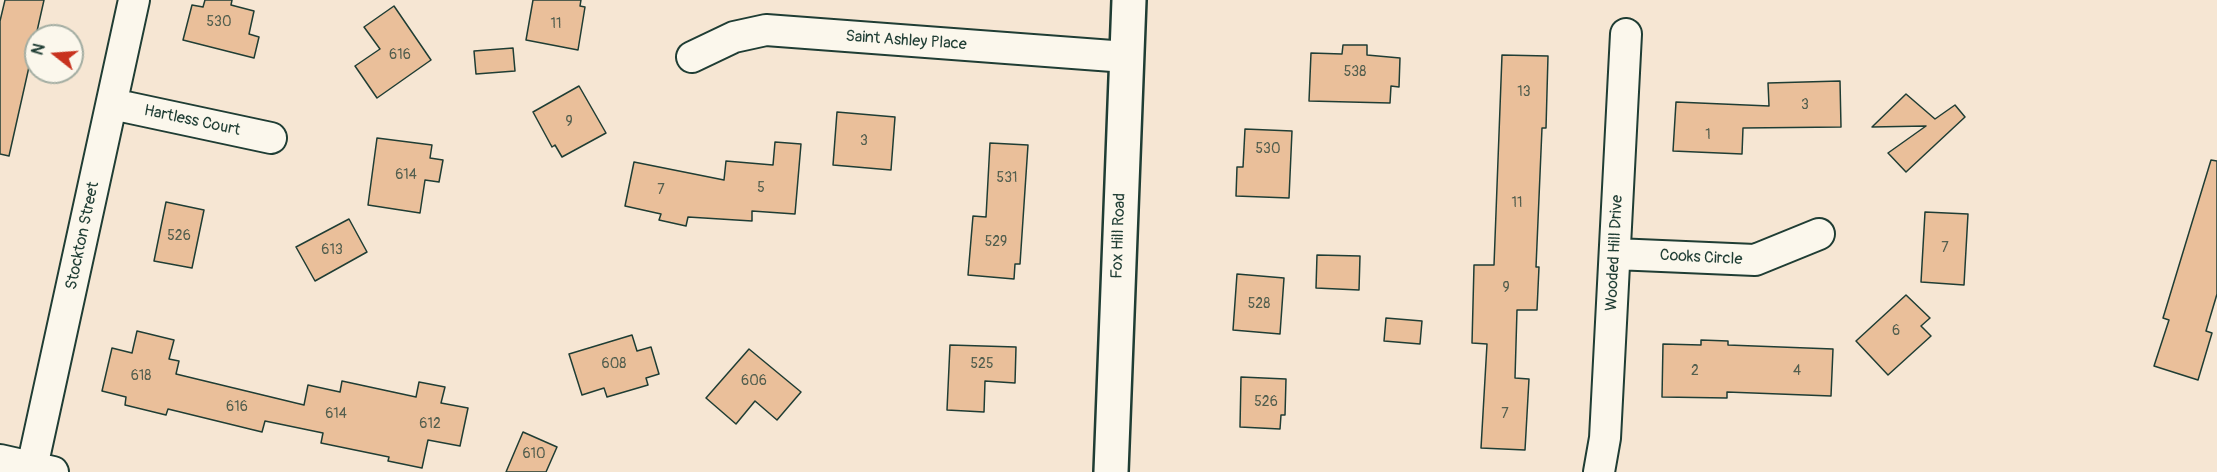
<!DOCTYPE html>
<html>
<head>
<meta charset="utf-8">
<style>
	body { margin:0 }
	#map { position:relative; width:2217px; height:472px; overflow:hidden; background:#f6e6d3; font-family:Pangolin,sans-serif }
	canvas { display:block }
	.north { position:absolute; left:24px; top:24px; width:60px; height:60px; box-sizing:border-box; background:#fbf7ec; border:2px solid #a3ada2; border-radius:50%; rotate:287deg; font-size:16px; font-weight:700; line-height:24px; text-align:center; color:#1f3d34 }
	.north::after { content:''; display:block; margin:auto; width:21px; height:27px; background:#c8321e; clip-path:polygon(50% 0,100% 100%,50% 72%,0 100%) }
</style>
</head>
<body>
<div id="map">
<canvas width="2217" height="472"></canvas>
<div class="north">N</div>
</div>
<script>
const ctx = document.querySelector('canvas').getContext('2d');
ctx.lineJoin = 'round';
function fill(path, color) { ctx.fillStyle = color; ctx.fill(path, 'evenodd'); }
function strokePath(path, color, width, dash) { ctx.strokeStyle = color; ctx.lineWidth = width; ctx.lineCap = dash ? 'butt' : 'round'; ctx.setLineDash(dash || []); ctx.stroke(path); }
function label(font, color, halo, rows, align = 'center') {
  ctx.font = font + ' Pangolin,sans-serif'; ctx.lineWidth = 4.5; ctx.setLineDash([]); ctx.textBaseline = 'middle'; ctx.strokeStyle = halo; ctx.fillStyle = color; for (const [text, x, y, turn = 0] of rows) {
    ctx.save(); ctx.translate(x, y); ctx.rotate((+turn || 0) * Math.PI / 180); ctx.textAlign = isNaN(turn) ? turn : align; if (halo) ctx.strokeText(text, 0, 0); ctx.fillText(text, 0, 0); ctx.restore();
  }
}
const building = new Path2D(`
	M5,0H44L9,156L0,154V21Z
	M205,0H232L231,5L254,11L249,34L259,37L254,58L183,40L192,5L203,7Z
	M533,0H581L580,6L585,7L578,50L526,40Z
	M394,6L431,60L377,98L355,66L380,49L364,27Z
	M1343,45H1367V55L1400,58L1399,87L1391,86L1390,103L1309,101L1311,53L1342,54Z
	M513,48L515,71L476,74L474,51Z
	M1502,55L1548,56L1546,128H1542L1536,267H1539L1537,310H1517L1515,378L1529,379L1525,450L1481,448L1487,344L1472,343L1474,265H1494Z
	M1840,81L1841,127L1743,128L1742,154L1673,151L1676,102L1769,106L1768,83Z
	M579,86L606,133L562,157L555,145L552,147L533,112Z
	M1906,94L1935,119L1955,105L1965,117L1906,172L1888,153L1926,126L1872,127Z
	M837,112L895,117L891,170L833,165Z
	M1245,129L1292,131L1289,198L1236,196L1237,167H1243Z
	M377,138L432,145L430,158L443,160L439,182L425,180L420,213L368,205Z
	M775,142L801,144L795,214L752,211V221L688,217L686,226L659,220L661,214L625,206L634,162L724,180L726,161L773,165Z
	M990,143L1028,145L1020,264H1015L1014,279L968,275L973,216L986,217Z
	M2211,160L2217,161V294L2206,331L2212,333L2198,380L2154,366L2169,320L2163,318Z
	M166,202L204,210L192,268L154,261Z
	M1925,212L1968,214L1964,285L1921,282Z
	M349,219L367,252L315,281L296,247Z
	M1317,255L1360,256L1359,290L1316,288Z
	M1237,274L1284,278L1280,334L1233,330Z
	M1906,295L1930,318L1921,326L1931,336L1888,375L1856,341Z
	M1386,318L1422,321L1420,344L1384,341Z
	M137,331L174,340L169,359L179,361L176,374L304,405L308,385L340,392L342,381L416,397L419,382L445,387L441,403L468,408L460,446L428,440L422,468L388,461L389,457L321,443L323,433L265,421L262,432L168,409L166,415L125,405L126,397L102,391L112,348L132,353Z
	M632,335L637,351L651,347L659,374L646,378L648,385L607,397L604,388L582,395L569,354Z
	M1701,340L1728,341V345L1833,349L1831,396L1727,392V398L1662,397L1663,344L1701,345Z
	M950,345L1016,347L1015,383L985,381L984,412L947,410Z
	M749,349L801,392L777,420L755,401L736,424L706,398Z
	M1241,377L1286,379L1285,415H1281L1280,429L1240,427Z
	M523,432L557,447L546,472H506Z`);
const minor = new Path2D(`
	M692,57L734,37L766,30L1126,57
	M112,104L271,138
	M1615,254L1755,260L1819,234
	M0,460L53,472
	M31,472L134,0
	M1599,472L1605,438L1626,34`);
const secondary = new Path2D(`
	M1111,472L1129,0`);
const numberNames = [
	["530",219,22],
	["11",556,24],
	["616",400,55],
	["538",1355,72],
	["13",1524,92],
	["3",1805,105],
	["9",569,122],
	["1",1708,135],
	["3",864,141],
	["530",1268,149],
	["614",406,175],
	["531",1007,178],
	["5",761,188],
	["7",661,190],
	["11",1517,203],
	["526",179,236],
	["529",996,242],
	["7",1945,248],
	["613",332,250],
	["9",1506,288],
	["528",1259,304],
	["6",1896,331],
	["608",614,364],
	["525",982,364],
	["2",1695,371],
	["4",1797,371],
	["618",141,376],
	["606",754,381],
	["526",1266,402],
	["616",237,407],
	["614",336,414],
	["7",1505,414],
	["612",430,424],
	["610",534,454]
];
const streetNames = [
	["Saint Ashley Place",906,41,4],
	["Hartless Court",192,121,12],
	["Stockton Street",83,236,-78],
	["Fox Hill Road",1119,236,-88],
	["Wooded Hill Drive",1615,253,-87],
	["Cooks Circle",1701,258,3]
];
fill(building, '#eabf9a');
strokePath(building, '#1f3d34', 1.5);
strokePath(minor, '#1f3d34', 34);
strokePath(secondary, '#1f3d34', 38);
strokePath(minor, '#fbf7ec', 30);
strokePath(secondary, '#fbf7ec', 33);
label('14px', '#525e4e', null, numberNames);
label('16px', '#1f3d34', '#fbf7ec', streetNames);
</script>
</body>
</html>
